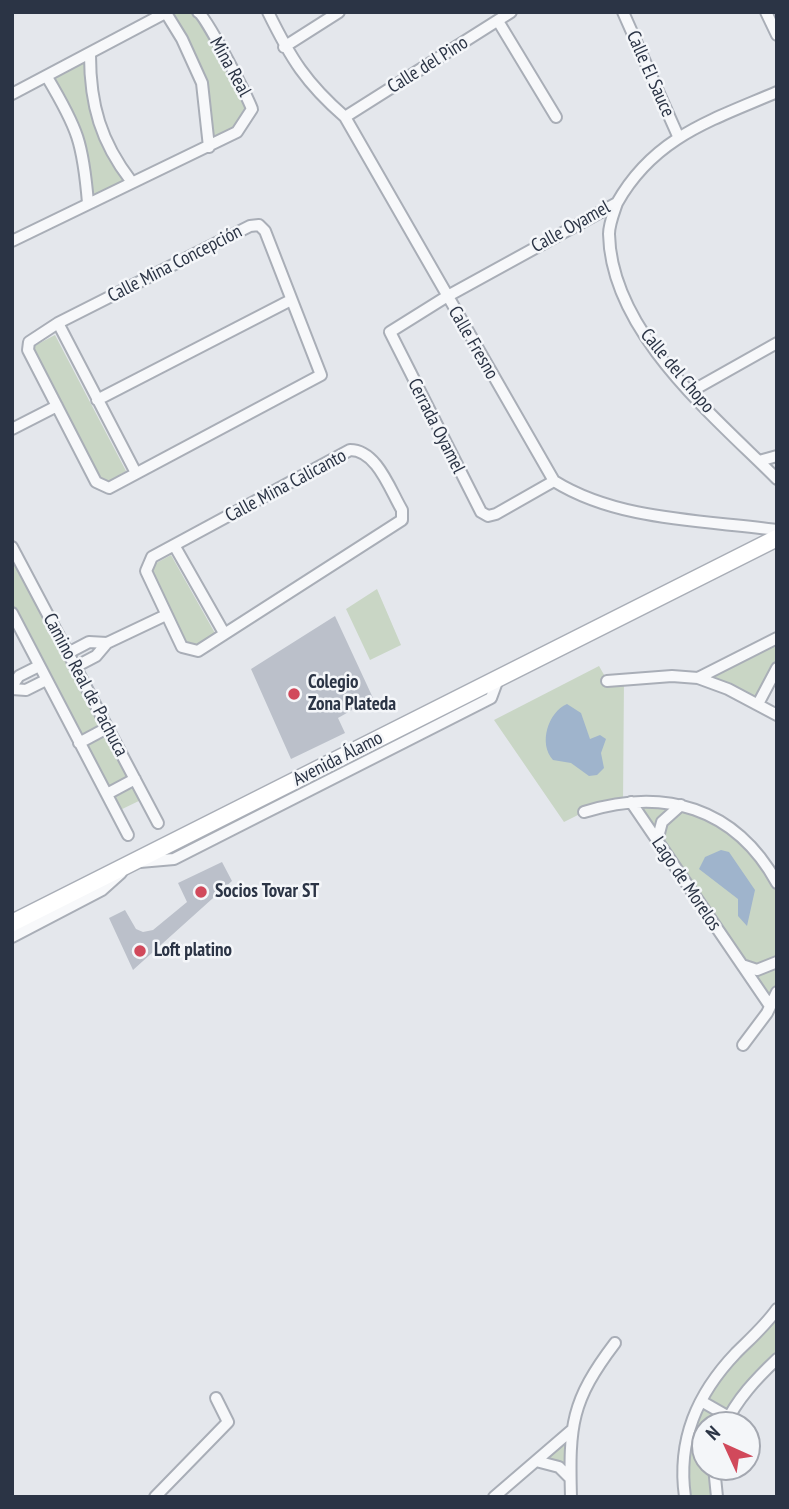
<!DOCTYPE html>
<html>
<head>
<meta charset="utf-8">
<style>
	body { margin:0 }
	#map { position:relative; width:789px; height:1509px; overflow:hidden; background:#e4e7ec; font-family:"PT Sans Narrow",sans-serif }
	canvas { display:block }
	.frame { position:absolute; inset:0; border:14px solid #2b3445; pointer-events:none }
	.north { position:absolute; left:691px; top:1411px; width:70px; height:70px; box-sizing:border-box; background:#f4f6f9; border:2px solid #a4a8b1; border-radius:50%; rotate:315deg; font-size:19px; font-weight:700; line-height:28px; text-align:center; color:#2b3445 }
	.north::after { content:''; display:block; margin:auto; width:24px; height:32px; background:#d1495b; clip-path:polygon(50% 0,100% 100%,50% 72%,0 100%) }
</style>
</head>
<body>
<div id="map">
<canvas width="789" height="1509"></canvas>
<div class="frame"></div>
<div class="north">N</div>
</div>
<script>
const ctx = document.querySelector('canvas').getContext('2d');
ctx.lineJoin = 'round';
function fill(path, color) { ctx.fillStyle = color; ctx.fill(path, 'evenodd'); }
function strokePath(path, color, width, dash) { ctx.strokeStyle = color; ctx.lineWidth = width; ctx.lineCap = dash ? 'butt' : 'round'; ctx.setLineDash(dash || []); ctx.stroke(path); }
function label(font, color, halo, rows, align = 'center') {
  ctx.font = font + ' "PT Sans Narrow",sans-serif'; ctx.lineWidth = 5; ctx.setLineDash([]); ctx.textBaseline = 'middle'; ctx.strokeStyle = halo; ctx.fillStyle = color; for (const [text, x, y, turn = 0] of rows) {
    ctx.save(); ctx.translate(x, y); ctx.rotate((+turn || 0) * Math.PI / 180); ctx.textAlign = isNaN(turn) ? turn : align; if (halo) ctx.strokeText(text, 0, 0); ctx.fillText(text, 0, 0); ctx.restore();
  }
}
const green = new Path2D(`
	M167,12H198L252,109L237,132L209,147L202,83Z
	M90,55L98,125L131,181L88,203L84,155L47,77Z
	M55,335L126,471L103,485L32,347Z
	M12,547L145,798L116,812L12,613Z
	M171,555L216,635L189,648L147,568Z
	M377,589L401,645L370,660L346,609Z
	M777,638V668L758,704L698,678Z
	M599,666L607,680L624,679L623,803L584,812L564,822L494,720Z
	M638,801L723,822L777,882V992L770,1006L631,802Z
	M777,1309V1359L725,1425H705V1467H714L717,1497H685L691,1421L701,1401Z
	M573,1429L570,1469L536,1461Z`);
const water = new Path2D(`
	M567,704L581,713L590,739L600,735L606,739L601,753L604,768L597,775L589,776L571,763L553,760C538,744 548,712 567,704Z
	M721,850L729,852L755,890L747,926L738,916V899L699,869L705,857Z`);
const building = new Path2D(`
	M335,616L373,698L338,718L345,733L291,759L251,669Z
	M222,862L232,881L133,970L109,918L125,910L136,929L143,932L153,930L187,902L178,883Z`);
const street = new Path2D(`
	M268,12C291,59 306,83 345,117L554,481C618,521 703,520 777,530
	M623,12L678,136
	M766,12L777,35
	M166,13L182,39L202,83L209,147
	M498,21L556,117
	M284,47L339,12
	M90,55C90,105 101,142 131,181
	M47,77C78,129 83,143 88,203
	M12,94L167,12
	M345,117L511,12
	M617,203C614,212 609,224 609,234C611,332 713,415 777,479
	M259,225L265,231L321,375L109,488L96,482L28,350L29,342L58,323L250,226Z
	M12,241L237,132L252,109C247,96 206,16 198,12
	M58,323L136,473
	M690,392L777,343
	M97,400L291,300
	M12,429L57,406
	M350,450C377,450 390,490 402,510V520L198,651L182,647L146,571L152,557Z
	M759,461L777,456
	M554,481L496,514L488,516L481,512L390,332L446,297L617,203C654,137 712,120 777,92
	M174,545L224,633
	M12,547L158,823
	M12,613L128,835
	M777,638L698,678L728,689L777,715
	M107,643L166,615
	M68,653L89,642L107,643L96,656L75,667
	M607,681L672,676L698,678
	M12,686L19,676L39,666
	M12,689L26,690L46,680
	M758,704L777,668
	M79,743L107,728
	M107,794L135,779
	M631,802L770,1006
	M584,812C664,787 735,807 777,883
	M657,841L662,822L681,805
	M140,862L174,859L491,698L498,679
	M12,937L102,890L121,873
	M742,965L757,970L777,962
	M743,1045L767,1013L777,992
	M701,1401L729,1417
	M725,1425C737,1399 756,1379 777,1359
	M536,1461L559,1467L570,1478
	M714,1467L717,1497
	M155,1497L228,1422L216,1398
	M494,1497L573,1429
	M571,1497C569,1425 571,1401 615,1343
	M685,1497C677,1440 697,1394 736,1353C750,1339 765,1326 777,1309`);
const secondary = new Path2D(`
	M12,923L777,538`);
const markers = [
	[294,694,7,"#d1495b"],
	[201,892,7,"#d1495b"],
	[140,951,7,"#d1495b"]
];
const streetNames = [
	["Calle del Pino",428,65,-32],
	["Mina Real",230,67,61],
	["Calle El Sauce",650,74,66],
	["Calle Oyamel",571,227,-29],
	["Calle Mina Concepción",175,264,-27],
	["Calle Fresno",473,343,60],
	["Calle del Chopo",677,371,50],
	["Cerrada Oyamel",436,426,63],
	["Calle Mina Calicanto",286,486,-28],
	["Camino Real de Pachuca",85,685,62],
	["Avenida Álamo",338,759,-27],
	["Lago de Morelos",686,884,56]
];
const poiNames = [
	["Colegio",308,683],
	["Zona Plateda",308,705],
	["Socios Tovar ST",215,892],
	["Loft platino",154,951]
];
fill(green, '#c9d6c5');
fill(water, '#9fb4cc');
fill(building, '#bbc0ca');
strokePath(street, '#a9aeb7', 14);
strokePath(secondary, '#a9aeb7', 19);
strokePath(street, '#f7f8fa', 10);
strokePath(secondary, '#fff', 16);
for (const [x, y, r, color] of markers) { const dot = new Path2D(); dot.arc(x, y, r, 0, 2 * Math.PI); ctx.fillStyle = color; ctx.fill(dot); strokePath(dot, '#f4f6f9', 2.5); }
label('19px', '#2b3445', '#f4f6f9', streetNames);
label('bold 19px', '#2b3445', '#f4f6f9', poiNames, 'left');
</script>
</body>
</html>
